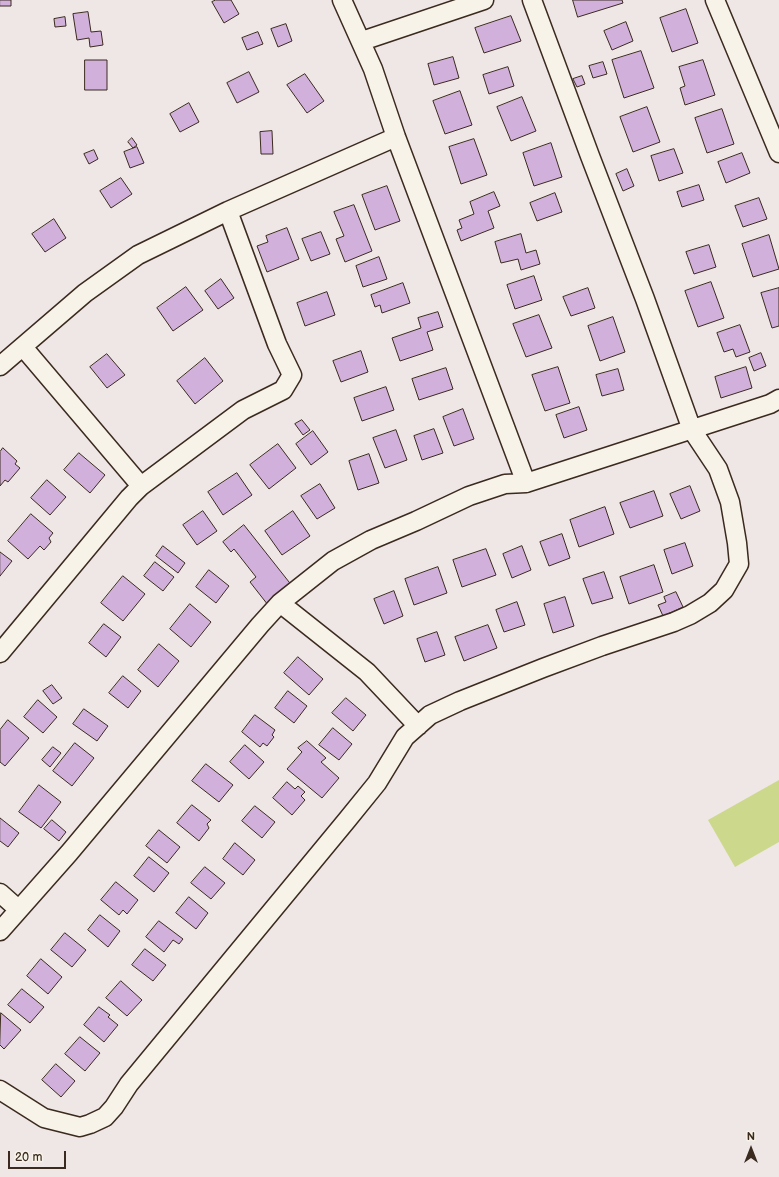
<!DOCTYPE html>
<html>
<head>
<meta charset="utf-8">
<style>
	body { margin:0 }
	#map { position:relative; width:779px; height:1177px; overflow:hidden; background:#efe6e6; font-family:"Balsamiq Sans",sans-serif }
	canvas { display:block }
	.north { position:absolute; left:731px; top:1129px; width:40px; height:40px; -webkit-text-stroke:3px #f7f3e8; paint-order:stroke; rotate:0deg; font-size:11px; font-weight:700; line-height:16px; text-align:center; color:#3b2a1e }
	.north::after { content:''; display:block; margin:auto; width:14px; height:18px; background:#3b2a1e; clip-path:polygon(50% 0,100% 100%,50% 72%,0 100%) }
	.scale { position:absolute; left:8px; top:1151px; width:58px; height:18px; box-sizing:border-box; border:2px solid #3b2a1e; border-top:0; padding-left:5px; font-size:12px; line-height:14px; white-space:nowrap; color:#3b2a1e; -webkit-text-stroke:3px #f7f3e8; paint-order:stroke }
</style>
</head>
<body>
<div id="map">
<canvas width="779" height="1177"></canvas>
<div class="north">N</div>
<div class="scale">20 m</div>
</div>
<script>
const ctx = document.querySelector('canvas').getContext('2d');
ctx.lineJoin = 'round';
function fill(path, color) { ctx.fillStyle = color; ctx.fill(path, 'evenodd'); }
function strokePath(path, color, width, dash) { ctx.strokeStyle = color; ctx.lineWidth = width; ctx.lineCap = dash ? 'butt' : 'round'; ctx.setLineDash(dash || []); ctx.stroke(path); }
const green = new Path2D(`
	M779,780V842L735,867L708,820Z`);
const building = new Path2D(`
	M0,0H11V6H0Z
	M216,0H231L239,14L224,23L212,2Z
	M573,0H622L623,3L578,17Z
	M686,9L698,43L672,52L660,18Z
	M88,12L91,32L101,31L103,45L90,47L89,38L77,40L73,14Z
	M511,16L521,41L484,53L475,28Z
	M65,17L66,26L55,27L54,19Z
	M626,22L633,41L612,50L604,31Z
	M286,24L292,41L278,47L271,29Z
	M258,32L263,44L247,50L242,38Z
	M641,51L654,88L624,98L612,60Z
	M453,57L459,78L434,85L428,64Z
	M85,60H107V90H85Z
	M703,60L715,95L685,105L680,88L685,86L679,67Z
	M603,62L607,74L593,78L589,66Z
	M508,67L514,86L489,94L483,75Z
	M249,72L259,92L237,103L227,83Z
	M305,74L324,101L307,113L287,85Z
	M582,76L585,84L577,87L573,79Z
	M460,91L472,125L445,134L433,101Z
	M522,97L536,131L511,141L497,107Z
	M189,103L199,122L180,132L170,114Z
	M647,107L660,142L633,152L620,117Z
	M722,109L734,144L707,153L695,118Z
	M272,131L273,154H261L260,132Z
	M132,138L137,145L133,148L128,142Z
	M474,139L487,175L461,184L449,147Z
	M551,143L562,177L534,186L523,153Z
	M137,147L144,163L130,168L124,152Z
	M674,149L683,173L659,181L651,156Z
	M94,150L98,159L89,164L84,154Z
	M742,153L750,173L726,183L718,162Z
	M627,169L634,186L623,191L616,174Z
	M121,178L132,194L111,208L100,191Z
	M699,185L704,200L682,207L677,192Z
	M387,186L400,221L375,230L362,195Z
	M494,192L500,206L488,211L494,228L461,241L457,230L462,228L459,220L474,214L470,202Z
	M555,193L562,212L537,221L530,203Z
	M759,198L767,219L743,227L735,206Z
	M354,205L372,251L345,262L336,239L344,236L334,212Z
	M54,219L66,238L45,252L32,234Z
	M287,228L299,259L267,272L257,246L268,242L266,236Z
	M321,232L330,254L311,261L302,239Z
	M521,234L526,253L536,250L540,264L521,270L518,259L501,263L495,242Z
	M769,235L779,269L753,277L742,244Z
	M709,245L716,267L694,274L686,252Z
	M379,257L387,279L363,287L356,266Z
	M534,276L542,300L515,309L507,285Z
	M221,279L234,298L218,309L205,291Z
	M711,282L724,318L698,327L685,291Z
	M403,283L410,303L382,313L380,305L375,307L371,295Z
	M186,287L203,310L173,331L157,308Z
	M588,288L595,308L571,316L563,297Z
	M779,288V326L772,328L761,293Z
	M327,292L335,315L305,326L297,303Z
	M438,312L443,327L427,332L433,350L400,361L392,338L421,328L418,318Z
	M539,315L552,348L526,357L513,324Z
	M613,317L625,352L600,361L588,326Z
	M740,325L750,352L736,357L733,349L724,352L717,333Z
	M361,351L368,372L341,382L333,361Z
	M761,353L766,366L754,371L749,358Z
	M107,354L125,375L107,388L90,367Z
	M205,358L223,381L195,404L177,381Z
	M558,367L570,403L545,411L532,375Z
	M746,367L752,388L721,398L715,377Z
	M446,368L453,389L419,400L412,379Z
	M618,369L624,390L602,396L596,375Z
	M386,387L394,410L362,421L354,398Z
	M579,407L587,430L564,438L556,415Z
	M463,409L474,439L454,446L443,417Z
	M302,420L310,430L303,435L295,424Z
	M434,429L443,453L422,460L414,436Z
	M396,430L407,460L385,468L373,438Z
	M313,431L328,452L311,465L296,444Z
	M278,444L296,468L269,489L250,465Z
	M3,448L17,461L15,464L20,468L8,482L5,480L0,486V452Z
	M79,453L105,475L90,493L64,470Z
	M369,454L379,483L358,490L349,461Z
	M237,473L252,495L223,515L208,492Z
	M47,480L66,497L50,515L31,498Z
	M320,484L335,508L317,519L301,496Z
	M690,486L700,511L681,519L670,494Z
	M654,491L663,516L630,528L620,503Z
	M605,507L614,534L579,547L570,520Z
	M203,511L217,531L197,545L183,525Z
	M293,511L310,536L282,555L265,531Z
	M31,514L53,533L49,538L51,542L44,550L40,546L28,559L8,541Z
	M244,525L293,587L268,605L250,582L256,577L234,549L231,552L223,542Z
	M562,534L570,558L549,566L540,542Z
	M685,543L693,566L672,574L664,550Z
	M163,546L185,563L178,573L156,556Z
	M522,546L531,570L512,578L503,554Z
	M486,549L496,575L462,587L453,560Z
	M0,552L12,561L0,576Z
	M155,562L174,577L163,591L144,576Z
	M654,565L663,592L629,604L620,577Z
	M438,567L447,593L414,605L405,579Z
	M209,570L229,586L216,603L196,587Z
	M604,572L613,598L592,604L583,579Z
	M123,576L145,594L123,621L101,603Z
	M394,591L403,616L384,624L374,599Z
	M676,592L683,607L663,616L658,605L666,602L664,597Z
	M565,597L574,626L553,633L544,604Z
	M517,602L525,625L504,632L496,610Z
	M190,604L211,622L191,647L170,629Z
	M104,624L121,637L106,657L89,643Z
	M488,625L497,648L464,661L455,637Z
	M437,632L445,655L425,662L417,639Z
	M159,644L179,661L158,687L138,670Z
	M298,657L323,679L309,695L284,673Z
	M123,676L141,691L128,708L109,693Z
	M52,685L62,698L53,704L43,691Z
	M288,691L307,706L294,723L275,708Z
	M346,698L366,715L353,731L332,713Z
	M38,700L57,717L43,733L24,717Z
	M84,709L108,726L97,741L73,724Z
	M255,715L275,730L272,735L274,737L267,746L263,743L260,747L242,732Z
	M8,720L29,738L5,766L0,762V730Z
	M333,728L352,744L339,760L319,745Z
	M307,741L326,758L321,762L339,778L322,798L287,769L302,752L298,748Z
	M75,743L94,758L72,786L53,771Z
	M245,745L264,762L249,779L230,762Z
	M53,747L61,753L50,767L42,760Z
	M206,764L233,785L219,802L192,781Z
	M287,782L295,789L298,786L305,792L301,796L305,800L292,815L273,798Z
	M39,785L61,802L41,828L19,812Z
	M192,805L211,820L207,824L209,828L199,841L177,823Z
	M255,806L275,822L262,838L242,821Z
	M0,818L19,833L8,847L0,841Z
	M52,820L66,832L59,841L44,829Z
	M159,830L180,847L167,863L146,846Z
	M235,843L255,860L243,875L223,859Z
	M149,857L169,873L154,892L134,876Z
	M205,867L225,883L211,899L191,883Z
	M116,882L138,900L127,914L123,910L119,915L101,900Z
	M189,897L208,913L196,929L176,913Z
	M100,915L120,931L108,947L88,930Z
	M159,921L183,939L179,944L173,940L164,952L146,937Z
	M65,933L86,950L72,967L51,950Z
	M145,949L166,965L153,981L132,965Z
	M41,959L62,977L48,994L27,976Z
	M121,981L142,1000L127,1016L106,998Z
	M22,989L44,1007L30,1023L8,1005Z
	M99,1007L110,1015L108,1017L118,1025L104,1042L84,1025Z
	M1,1013L21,1030L4,1049L0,1045Z
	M80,1037L100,1053L85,1071L65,1054Z
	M56,1064L75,1081L61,1097L42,1080Z`);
const street = new Path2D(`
	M342,0L373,69L396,137L526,483
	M715,0L779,153
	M362,41L484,0
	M23,347L141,486
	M0,366L85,293L138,255L228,211L396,137
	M280,603L367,672L418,726
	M0,653L129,498L141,486L243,410L283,390L292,375L277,344L228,211
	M0,893L18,909
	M0,931L69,853L260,625L280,603L333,561L371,540L416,521L469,496L505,484L526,483L770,404L779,399
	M0,1090L44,1118L80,1127L90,1124L105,1117L114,1107L129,1084L347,820L377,783L405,737L430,715L460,701L543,668L602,646L674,622L690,615L710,603L724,590L739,564L737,543L730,502L718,469L692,430L645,299L590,156L532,0`);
fill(green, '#ccd98c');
fill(building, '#d1b1dc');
strokePath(building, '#3b2a1e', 1);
strokePath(street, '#3b2a1e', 21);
strokePath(street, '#f7f3e8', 18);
</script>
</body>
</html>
